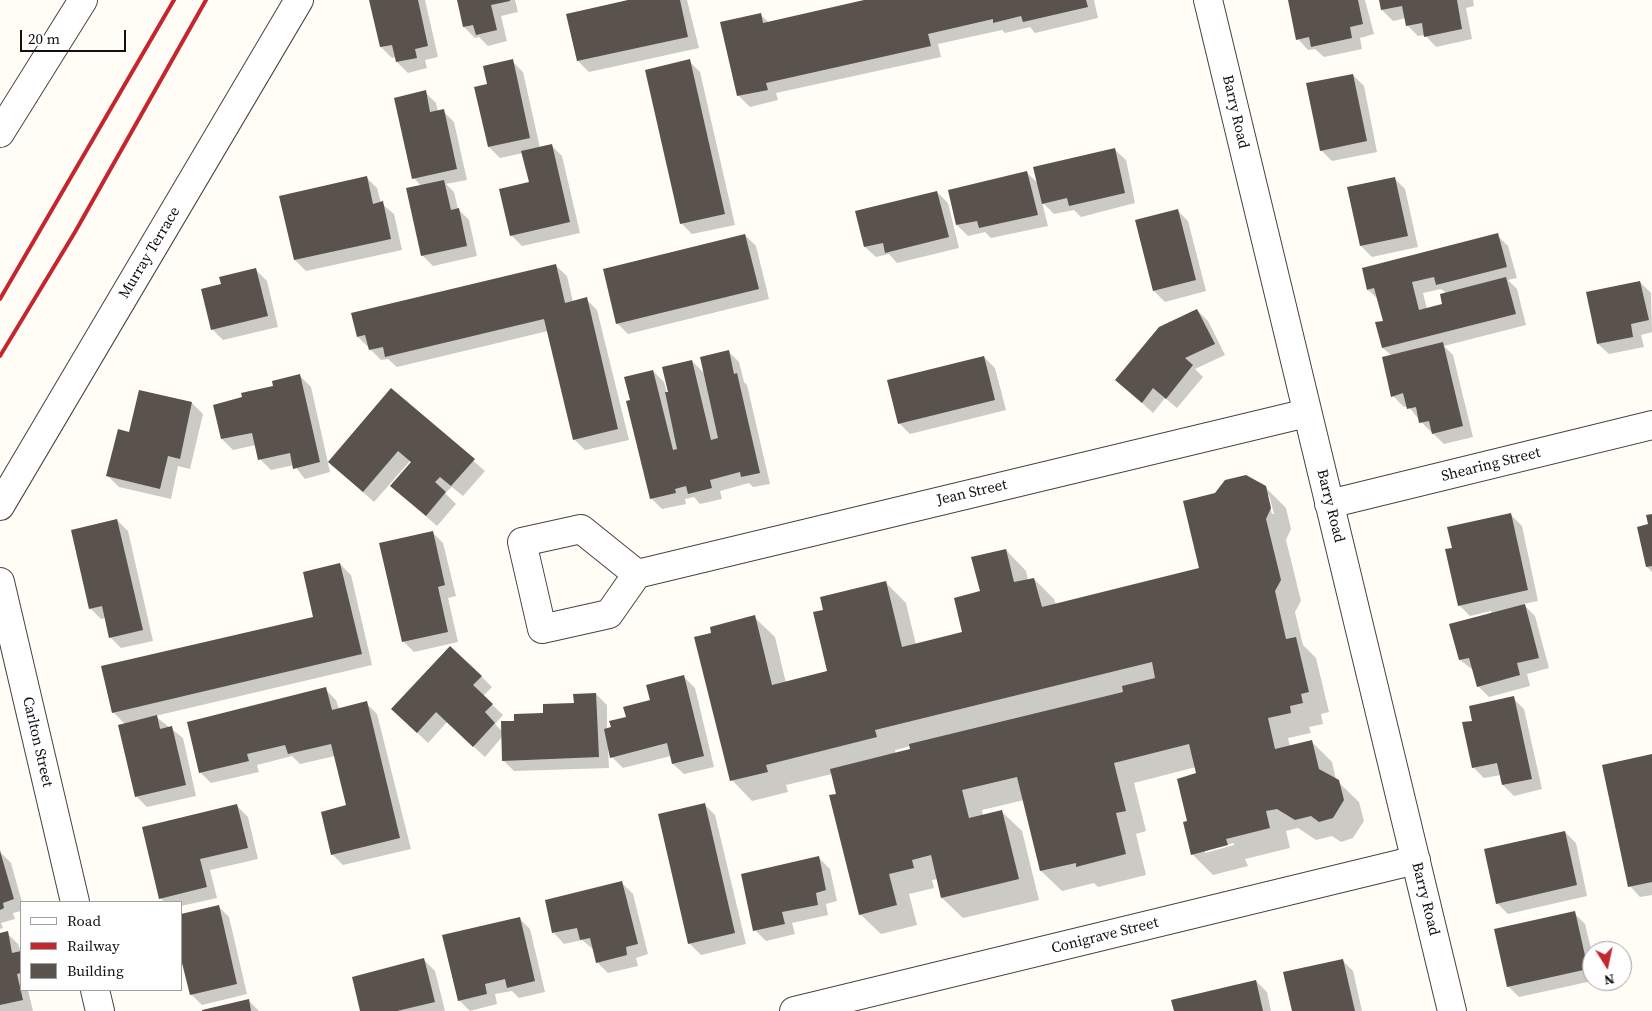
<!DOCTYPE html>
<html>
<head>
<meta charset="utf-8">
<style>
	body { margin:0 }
	#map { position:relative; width:1652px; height:1011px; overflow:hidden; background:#fffdf5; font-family:"Source Serif 4",serif }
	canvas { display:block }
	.legend { position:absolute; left:20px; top:901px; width:162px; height:90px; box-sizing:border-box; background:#fff; border:1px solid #a0a0a0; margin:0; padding:6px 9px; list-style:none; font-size:15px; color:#111 }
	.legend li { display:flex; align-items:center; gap:10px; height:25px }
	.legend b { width:25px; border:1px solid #a0a0a0 }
	.north { position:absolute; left:1582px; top:941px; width:50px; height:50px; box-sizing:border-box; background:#fff; border:1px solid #a0a0a0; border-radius:50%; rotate:170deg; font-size:14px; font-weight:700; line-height:20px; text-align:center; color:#111 }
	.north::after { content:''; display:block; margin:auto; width:18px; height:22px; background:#c4262e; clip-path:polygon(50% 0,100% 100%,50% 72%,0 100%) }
	.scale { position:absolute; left:20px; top:30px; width:106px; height:22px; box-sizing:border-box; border:2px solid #111; border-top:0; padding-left:6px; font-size:15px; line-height:18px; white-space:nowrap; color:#111; -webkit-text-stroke:4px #fff; paint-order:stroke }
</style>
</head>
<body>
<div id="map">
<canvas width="1652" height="1011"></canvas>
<ul class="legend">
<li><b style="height:6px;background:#fff"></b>Road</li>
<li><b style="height:6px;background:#c4262e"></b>Railway</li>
<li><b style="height:14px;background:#5a524d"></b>Building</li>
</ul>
<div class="north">N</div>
<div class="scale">20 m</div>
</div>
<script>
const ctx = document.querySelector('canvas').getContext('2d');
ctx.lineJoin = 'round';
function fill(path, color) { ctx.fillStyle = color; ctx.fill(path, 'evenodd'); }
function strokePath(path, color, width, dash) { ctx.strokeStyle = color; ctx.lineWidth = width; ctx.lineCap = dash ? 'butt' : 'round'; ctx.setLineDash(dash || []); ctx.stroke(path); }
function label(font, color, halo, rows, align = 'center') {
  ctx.font = font + ' "Source Serif 4",serif'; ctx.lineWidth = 5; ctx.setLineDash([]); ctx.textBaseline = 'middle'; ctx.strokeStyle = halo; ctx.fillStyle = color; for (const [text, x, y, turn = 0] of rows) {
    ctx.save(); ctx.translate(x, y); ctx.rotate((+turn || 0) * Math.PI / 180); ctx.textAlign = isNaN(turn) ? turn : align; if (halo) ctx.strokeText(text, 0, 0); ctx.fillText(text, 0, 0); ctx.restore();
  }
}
const shadow = new Path2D(`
	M371,0H425L438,57L425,60L427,68L408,73L397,62L396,57L392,58L381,47Z
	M458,0H515L518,12L501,16L507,41L488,46L479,37L475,38L464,27Z
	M634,0H687L699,48L589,72L578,61Z
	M869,0H1094L1098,18L1035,33L1030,27L1005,33L1002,30L938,44L941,57L776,93L778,100L750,107L739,96L760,14L769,23Z
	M1289,0H1365L1374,34L1360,38L1362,49L1324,57L1315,49L1308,50L1298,39Z
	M1380,0H1473L1474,6L1466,8L1472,39L1436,47L1425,35L1418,36L1407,25L1406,18L1393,21L1382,10Z
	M512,61L523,72L540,148L551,145L562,156L580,233L522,246L511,235L530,183L523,153L500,158L489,147V85Z
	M689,61L700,72L735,225L692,234L681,223Z
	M1353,75L1364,86L1377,152L1332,161L1321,150Z
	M425,92L436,103L438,112L443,111L454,122L467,180L446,184L454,192L458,209L469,220L477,256L433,266L422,255L421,186L414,178Z
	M1115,150L1126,160L1135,203L1081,217L1074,210L1054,214L1042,202L1048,226L991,238L985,232L968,236L957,225L950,191L1027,173L1039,184Z
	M366,177L377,188L381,203L394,214L402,250L306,271L295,260L280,197Z
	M1394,178L1405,189L1418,247L1372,257L1361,246Z
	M937,192L948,203L959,248L897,263L889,254L876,257L865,247Z
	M1177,210L1188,221L1206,291L1165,302L1154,291Z
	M745,235L756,246L769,299L628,334L617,323Z
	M1497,235L1508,246L1517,278L1508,280L1517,289L1526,325L1444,346L1453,355L1473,437L1444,444L1421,422L1408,406L1404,407L1393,396L1392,356L1383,348L1377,323L1385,321L1379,300L1368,290ZM1441,289L1446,293L1444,305L1427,309L1423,293Z
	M556,266L567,276L573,302L586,299L597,310L629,440L585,450L574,439L548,331L397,367L388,359L381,360L358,337Z
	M256,270L267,281L278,327L223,340L212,329L222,285Z
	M1640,282L1651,293L1652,332L1641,335L1644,347L1609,354L1598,344Z
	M1197,310L1208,321L1225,355L1195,369L1203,377L1177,408L1165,398L1153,413L1117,380Z
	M728,351L739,362L744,382L747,385L770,484L753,487L749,483L720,491L722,499L700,504L694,497L685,499L686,504L662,509L651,498L631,401L653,371L664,382L667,393H669L692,361L705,374Z
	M984,357L995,368L1006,410L910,434L899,423Z
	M300,376L311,387L330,472L305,479L294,465L271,470L260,459L256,445L233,450L222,439L274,387Z
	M392,390L485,471L463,496L452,487L445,493L456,504L437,526L392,486L412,463L410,461L374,502L329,462Z
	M140,392L192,403L203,414L190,469L178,466L171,499L119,487L108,476L130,433Z
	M1265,487L1286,508L1291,529L1286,540L1301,601L1295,612L1303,645L1316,658L1329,712L1321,714L1323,724L1309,727L1311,733L1288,738L1290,747L1312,742L1332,762L1336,780L1359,802L1364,821L1353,838L1341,842L1332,836L1316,840L1298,828L1286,831L1290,848L1245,859L1248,866L1213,875L1192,854L1189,822L1198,774L1196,767L1134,783L1146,831L1136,834L1146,875L1098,887L1094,883L1062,891L1041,871L1024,800L982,810L983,815L1001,811L1022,831L1039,900L963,918L942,898L938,879L932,880L934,888L909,894L917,925L881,934L860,914L832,774L786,785L788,792L752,801L732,780L713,634L754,617L775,637L786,683L828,672L825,611L885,582L906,603L916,645L964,633L981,592L1006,550L1026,571L1028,580L1034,579L1054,599L1056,605L1201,569ZM1267,495H1269L1274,514H1272ZM911,746L912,750L896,754L895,750ZM1234,843V845L1205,853V850Z
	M1511,515L1522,526L1538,601L1523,604L1535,616L1549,668L1527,674L1530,686L1489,697L1478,686L1473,670L1460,660L1492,614L1491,611L1470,616L1459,605L1453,549Z
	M1652,515V572L1647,567L1649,525Z
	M117,520L128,531L153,641L121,648L110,637L106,618L101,619L90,608Z
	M432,532L443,543L456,596L448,598L458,642L414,652L403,641Z
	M340,564L351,575L372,665L155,716L183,738L196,796L147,807L136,796L125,724L113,712L315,618Z
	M481,676L492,687L483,696L503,715L495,724L502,731L516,722L545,715L596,694L607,705V730L684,677L695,688L714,767L684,774L673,764L671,756L623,768L612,757L608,748L609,768L514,771L503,760L502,737L485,757L447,722L428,743L404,720Z
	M325,689L336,700L339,709L366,703L377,714L411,849L343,865L332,854L347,806L335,756L300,764L292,756L257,765L259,772L211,783L200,772Z
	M1513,698L1524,709L1542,789L1514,796L1503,785L1501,775L1484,778L1473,767V722Z
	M1652,755V895L1640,897L1630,886Z
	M704,804L715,815L746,944L701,955L690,944Z
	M237,806L248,817L258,859L210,870L217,898L181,906V902H165L160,898Z
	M1565,832L1576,843L1587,896L1508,914L1497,903Z
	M0,849L1,853L11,863L22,902L21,911L13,913L15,919L1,923L3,928L0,929Z
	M819,858L830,869L837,901L826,904L828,915L792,923L795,934L766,941L755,930Z
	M622,883L633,894L648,954L636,958L638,966L608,973L597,962L594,950L582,940L564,944L554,933Z
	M218,906L229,917L247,994L202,1005L191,994Z
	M1574,913L1585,924L1592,953V981L1519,997L1508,986Z
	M519,918L530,929L545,992L519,998L512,991L495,994L497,1004L470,1011L459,1000Z
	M7,933L18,944L21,952V990H28L33,1011H0V934Z
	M424,960L435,971L445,1011H362Z
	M1342,960L1353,971L1362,1011H1293Z
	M1256,981L1267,992L1271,1011H1175Z
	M248,1000L259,1011H204Z`);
const building = new Path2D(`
	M369,0H418L428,46L415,49L417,58L396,62L392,45L380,47Z
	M457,0H510V1L491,5L497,30L476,35L473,25L463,27Z
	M628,0H680L688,37L577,61L566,14Z
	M864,0H1086L1088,7L1023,22L1021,16L993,23V19L928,34L931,46L766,83L768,90L737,96L720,22L761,13L763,23Z
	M1288,0H1358L1363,24L1350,27L1352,38L1311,47L1309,37L1296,40Z
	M1379,0H1457L1462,29L1424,37L1422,23L1406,26L1402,6L1381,10Z
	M513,59L530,138L488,147L474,87L487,84L483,66Z
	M690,59L725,214L680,224L645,70Z
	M1353,74L1367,141L1320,151L1306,83Z
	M426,90L430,112L444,109L457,169L412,179L394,98Z
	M552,144L570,222L510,236L499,189L529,182L521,151Z
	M1115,148L1125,193L1069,206L1067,198L1042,204L1033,167Z
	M1027,171L1038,215L979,228L977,221L956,225L948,190Z
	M367,176L373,204L383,201L391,239L294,260L279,196Z
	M1395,177L1408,236L1360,246L1347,187Z
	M444,180L451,210L459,208L467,246L421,256L406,188Z
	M937,191L949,237L885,253L883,243L864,247L855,211Z
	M1178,209L1196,280L1153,291L1135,220Z
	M1498,233L1507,267L1436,285L1434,277L1412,282L1419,310L1442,304L1440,294L1506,277L1516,314L1382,348L1375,322L1383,321L1374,288L1367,290L1362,268Z
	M745,234L759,289L616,324L603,269Z
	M556,264L565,303L587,297L618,429L573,440L544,319L385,357L383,347L369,350L365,335L357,337L351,313Z
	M256,268L268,316L211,330L201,289L221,284L219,277Z
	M1640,281L1649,320L1631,324L1633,337L1597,344L1586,292Z
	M1197,309L1215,344L1185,358L1193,365L1166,399L1153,388L1142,403L1115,380L1159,327Z
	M1443,342L1463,426L1432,434L1429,421L1419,423L1416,407L1407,409L1403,393L1391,397L1382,357Z
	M729,350L734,374L737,373L760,473L741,477L740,472L710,480L712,488L688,494L686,486L675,489L676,493L650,499L626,401L630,400L624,377L653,370L673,450L677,449L665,392H668L662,367L692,360L711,440L718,438L700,357Z
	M984,356L995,400L898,424L887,380Z
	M300,374L320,462L293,469L290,453L258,460L252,433L221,439L213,405L242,397L241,393L273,386L272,381Z
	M391,388L475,459L451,486L440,477L435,482L446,492L426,516L390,486L411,462L398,451L363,492L328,462Z
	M139,390L192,402L180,459L168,456L160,489L106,476L118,429L129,432Z
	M1246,475L1266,486L1271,508L1266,519L1281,580L1275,591L1286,639L1296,637L1309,692L1301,694L1303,703L1290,706L1291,713L1268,718L1275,749L1312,740L1319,769L1339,780L1344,800L1333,818L1319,822L1311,816L1295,820L1277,809L1266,811L1270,828L1226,839L1228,845L1191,855L1183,822L1187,821L1177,779L1196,773L1189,744L1114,763L1126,811L1116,813L1126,854L1076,867V863L1040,871L1017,777L962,790L969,818L1002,810L1019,879L941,898L931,855L912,860L914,868L889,874L897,905L859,915L829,795L836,794L830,769L910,749L909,744L1123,692L1122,686L1155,678L1152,662L875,730L877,737L766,765L768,772L730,781L694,637L711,633L710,627L755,615L772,685L827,671L813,612L823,610L820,597L886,581L902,647L962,632L954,598L980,591L971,557L1006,549L1014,582L1034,578L1042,607L1199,568L1183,501L1215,493L1225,480Z
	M1511,513L1528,590L1458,606L1445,549L1452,548L1447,527Z
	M1652,514V566L1646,567L1637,527L1648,524L1646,515Z
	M117,519L143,630L109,638L102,606L89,609L71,530Z
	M433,531L445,585L438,587L448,632L402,642L379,543Z
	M340,563L362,654L112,713L101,666L313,617L303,572Z
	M1525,604L1539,658L1517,663L1520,675L1477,687L1469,658L1459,660L1449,624Z
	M450,646L482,676L473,685L493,704L485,712L495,723L473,747L436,712L417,733L391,709Z
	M684,675L704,756L672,764L667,743L610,758L604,729L611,727L609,721L626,717L623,707L650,700L646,685Z
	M326,687L332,710L367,701L400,838L331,855L321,812L346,805L331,744L288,754L285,745L247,754L249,761L199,773L187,722Z
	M596,693L599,757L502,761L501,721H514V714L543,713V704L574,703L573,694Z
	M1514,696L1532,779L1502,785L1497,763L1472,768L1462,722L1472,721L1469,706Z
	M157,715L160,729L172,726L186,785L135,797L118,725Z
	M1652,754V882L1628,887L1602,765Z
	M705,803L735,933L688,944L658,814Z
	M237,804L248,848L200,859L207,887L159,899L142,827Z
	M1565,831L1577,885L1496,904L1484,849Z
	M0,851L14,899L3,903L4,908L0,910Z
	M819,856L826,890L816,893L818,905L782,912L785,924L753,931L741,874Z
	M622,881L638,944L626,947L627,955L596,963L590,938L580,940L577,928L552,933L545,900Z
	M219,905L237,984L190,995L181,959V914Z
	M1575,911L1588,969L1507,987L1494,929Z
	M520,917L535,981L507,988L505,979L485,984L487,994L458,1001L442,935Z
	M8,931L12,953L21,951V973L17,974L23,1000L0,1005V933Z
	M424,958L435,1002L397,1011H360L352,977Z
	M1343,959L1355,1011H1292L1283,972Z
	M1256,980L1263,1011H1174L1171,1000Z
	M249,999L251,1011H202V1010Z`);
const street = new Path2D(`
	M1208,0L1452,1011
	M0,133L83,0
	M1329,504L1652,425
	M0,506L299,0
	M637,574L581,529L522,542L542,629L609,614L637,574L1307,413
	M0,582L75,902
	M95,990L100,1011
	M794,1011L1416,860`);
const rail = new Path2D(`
	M0,299L174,0
	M0,356L75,232L206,0`);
const streetNames = [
	["Barry Road",1235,112,77],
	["Murray Terrace",150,253,-59],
	["Shearing Street",1491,465,-14],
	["Jean Street",972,493,-13],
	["Barry Road",1330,506,76],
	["Carlton Street",37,742,77],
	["Barry Road",1425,899,76],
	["Conigrave Street",1105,936,-14]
];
fill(shadow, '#0003');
fill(building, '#5a524d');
strokePath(street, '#444', 30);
strokePath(street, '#fff', 28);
strokePath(rail, '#c4262e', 4);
label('15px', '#111', '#fff', streetNames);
</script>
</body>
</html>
